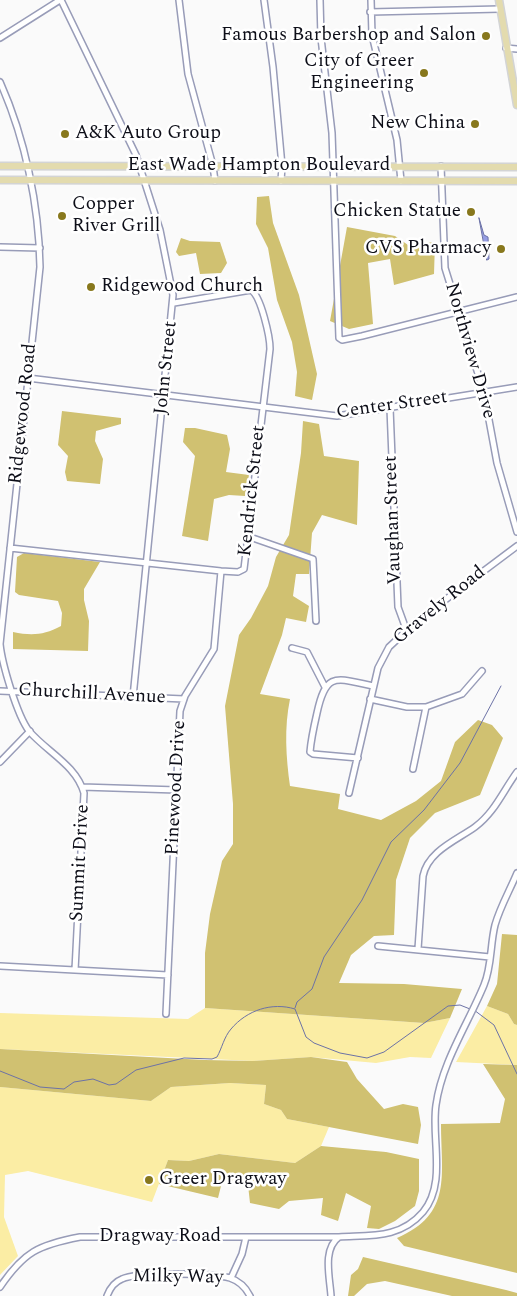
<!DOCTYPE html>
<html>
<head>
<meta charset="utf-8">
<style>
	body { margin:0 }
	canvas { display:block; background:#fafafa }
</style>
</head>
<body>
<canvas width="517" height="1296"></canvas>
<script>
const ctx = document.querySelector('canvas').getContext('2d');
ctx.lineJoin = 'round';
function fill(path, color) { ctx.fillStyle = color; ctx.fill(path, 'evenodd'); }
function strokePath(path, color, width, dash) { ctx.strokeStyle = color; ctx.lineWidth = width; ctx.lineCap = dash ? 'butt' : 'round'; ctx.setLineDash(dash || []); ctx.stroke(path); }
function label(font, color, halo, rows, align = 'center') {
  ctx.font = font + ' Spectral,serif'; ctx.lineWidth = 5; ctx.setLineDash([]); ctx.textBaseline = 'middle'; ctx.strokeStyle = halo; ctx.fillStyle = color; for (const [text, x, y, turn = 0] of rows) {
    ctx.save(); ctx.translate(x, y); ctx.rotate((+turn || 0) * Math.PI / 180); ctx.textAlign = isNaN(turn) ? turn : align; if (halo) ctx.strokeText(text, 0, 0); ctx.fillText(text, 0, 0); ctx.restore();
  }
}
const green = new Path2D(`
	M487,1006L508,1014L514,1024L517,1025V1065L456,1062Z
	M205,1008L424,1023L450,1018L431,1058L410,1057L376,1063L311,1057L253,1061L0,1049V1013L188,1019Z
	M230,1083L266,1085L264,1104L281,1110L287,1119L329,1127L321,1146L295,1163L219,1154L189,1161L168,1160L152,1202L28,1171L5,1175L4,1217L18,1256L0,1275V1087L151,1101L171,1087Z`);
const forest = new Path2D(`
	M269,196L273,223L299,295L317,374L312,400L295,396L297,372L292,342L277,300L268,248L256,224L257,197Z
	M347,227L395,236L408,245L435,242L434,274L394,285L390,259L368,263L373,324L349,329L330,321Z
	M181,238L190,241L220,242L227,263L221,273L200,274L196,253L179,256L176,252Z
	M62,411L121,418V424L96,431L95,441L103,459L100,484L67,481L65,472L68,456L58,445Z
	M303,421L319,424L324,456L359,461L357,525L322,515L312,533L309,574H296L293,596L309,606L306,622L286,618L282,635L260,694L290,699C284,728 286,757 290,786L340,794L338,809L381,820L416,801L441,781L455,742L478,720L492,725L503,738L480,795L435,813L410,838L396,880L394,935L374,936L351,955L339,983L404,984L462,989L450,1018L424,1023L205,1008V953L210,914L222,861L233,844V804L225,706L239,635L251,618L268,586L276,557L289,535L301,453Z
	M185,428H195L227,435L230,449L226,472L249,475L245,496L229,495L214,499L208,541L182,536L195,456L183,442Z
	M24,553L100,562L84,589V600L89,621L88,651L13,649V632C32,636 44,635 61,626L62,613L58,601L19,595L15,592L17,557Z
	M502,934L517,935V1025L514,1024L508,1014L487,1006L497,984Z
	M0,1049L205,1060L253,1061L311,1057L347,1062L357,1079L384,1109L403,1104L418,1107L421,1125L418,1144L287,1119L281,1110L264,1104L266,1085L230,1083L171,1087L151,1101L0,1087Z
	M483,1064L517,1065V1273L404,1246L397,1238C453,1214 441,1175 441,1124L500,1123L505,1099Z
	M321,1146L386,1152L419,1159V1191L415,1206L395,1221L379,1229L367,1228L371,1206L346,1193L338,1221L321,1215L323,1198L289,1201L279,1209L250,1203L248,1185L236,1180L222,1182L218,1198L159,1184L168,1160L189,1161L219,1154L295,1163Z
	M363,1257L506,1290L517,1293V1296H452L385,1281L367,1284L354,1296H348L351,1275L358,1269Z`);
const water = new Path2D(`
	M479,218L484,235L488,237L489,259L487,260Z`);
const stream = new Path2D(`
	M295,1008L297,1002L312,989L324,957L362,900L391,842L424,810L460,763L501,686
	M474,1010L494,1025L517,1074
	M0,1071L40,1087L64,1089L74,1082L93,1079L109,1085L116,1084L136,1070L184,1058L212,1059L217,1057C222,1048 224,1037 231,1029C247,1010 272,1002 295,1009L306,1037L314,1043L340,1053L367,1058L384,1052L448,1006L460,1005L470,1009`);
const minor = new Path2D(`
	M61,0L136,155L160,230L173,295L133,697
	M179,0L188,74L213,166L215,181
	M264,0L273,67L282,166L281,181
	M320,0L321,38L332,133L339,338L342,340L362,336L517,297
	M371,0L372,35L397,140L401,181
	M370,12L500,9
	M0,38L60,0
	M506,48L517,49
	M0,82C25,138 39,205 40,267L0,644C2,664 17,715 29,731C47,752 76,765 84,793L75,970
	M441,166L445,268L484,393L497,463L517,532
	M0,247L40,248
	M28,378L337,416L517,387
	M390,408L398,607L406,629
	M247,536L313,559L316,621
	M10,548L221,571L238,572L244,569L270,349C270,337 261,296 251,290L174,303
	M292,648L307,652L325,687
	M0,691L184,699
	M370,699L407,707H426L462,694L482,671
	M358,758L313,754L310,752C311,739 314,726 317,713C326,671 336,678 373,686
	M0,762L30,731
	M413,769L426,707
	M82,787L177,790
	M349,793L378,668L389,647L417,621L517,546
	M378,946L490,957
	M418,949L423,876C428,851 457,840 475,827C495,812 503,791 517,772
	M0,966L168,975
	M166,1014L180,711L185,696L214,649L221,571
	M231,1278L242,1254L246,1237
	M0,1287C24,1252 38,1245 80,1237H338
	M107,1296C110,1288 114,1282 122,1279C136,1272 214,1273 230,1278C239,1281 246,1288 250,1296
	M331,1296C330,1278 322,1249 339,1237C370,1235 400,1239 423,1212C447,1183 431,1139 436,1105C442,1062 468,1024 484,985C492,966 490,945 495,925C500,907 510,890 517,873`);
const major = new Path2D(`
	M499,0L517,105
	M0,166L517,167
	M0,180L517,181`);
const markers = [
	[486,36,5,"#88781d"],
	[424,73,5,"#88781d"],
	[475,124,5,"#88781d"],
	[65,134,5,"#88781d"],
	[471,212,5,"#88781d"],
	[62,216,5,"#88781d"],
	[501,249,5,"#88781d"],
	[91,287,5,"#88781d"],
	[149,1180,5,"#88781d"]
];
const poiNames = [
	["Famous Barbershop and Salon",476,36],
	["City of Greer",414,62],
	["Engineering",414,84],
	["New China",465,124],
	["A&K Auto Group",75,134,"left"],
	["Copper",72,205,"left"],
	["River Grill",72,227,"left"],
	["Chicken Statue",461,212],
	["CVS Pharmacy",491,249],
	["Ridgewood Church",101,287,"left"],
	["Greer Dragway",159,1180,"left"]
];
const streetNames = [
	["East Wade Hampton Boulevard",259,166],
	["Northview Drive",469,351,74],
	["John Street",167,368,-84],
	["Center Street",392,406,-8],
	["Ridgewood Road",24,414,-84],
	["Kendrick Street",253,491,-84],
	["Vaughan Street",394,520,-92],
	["Gravely Road",440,606,-39],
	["Churchill Avenue",92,695,3],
	["Pinewood Drive",177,788,-87],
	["Summit Drive",81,863,-87],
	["Dragway Road",160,1237],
	["Milky Way",178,1278,1]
];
fill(green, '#fbeda4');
fill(forest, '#d0c171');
fill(water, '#959de3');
strokePath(water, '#6c72a6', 1);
strokePath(stream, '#6c72a6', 1);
strokePath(minor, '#989cb8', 8);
strokePath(major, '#d3d4d5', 9);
strokePath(minor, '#fff', 5);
strokePath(major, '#e3dbae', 6);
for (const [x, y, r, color] of markers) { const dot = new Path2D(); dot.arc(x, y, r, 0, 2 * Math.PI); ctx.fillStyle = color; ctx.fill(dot); strokePath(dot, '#fff', 2); }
label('19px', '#0d0e18', '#fff', poiNames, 'right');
label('19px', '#0d0e18', '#fff', streetNames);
</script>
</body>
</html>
